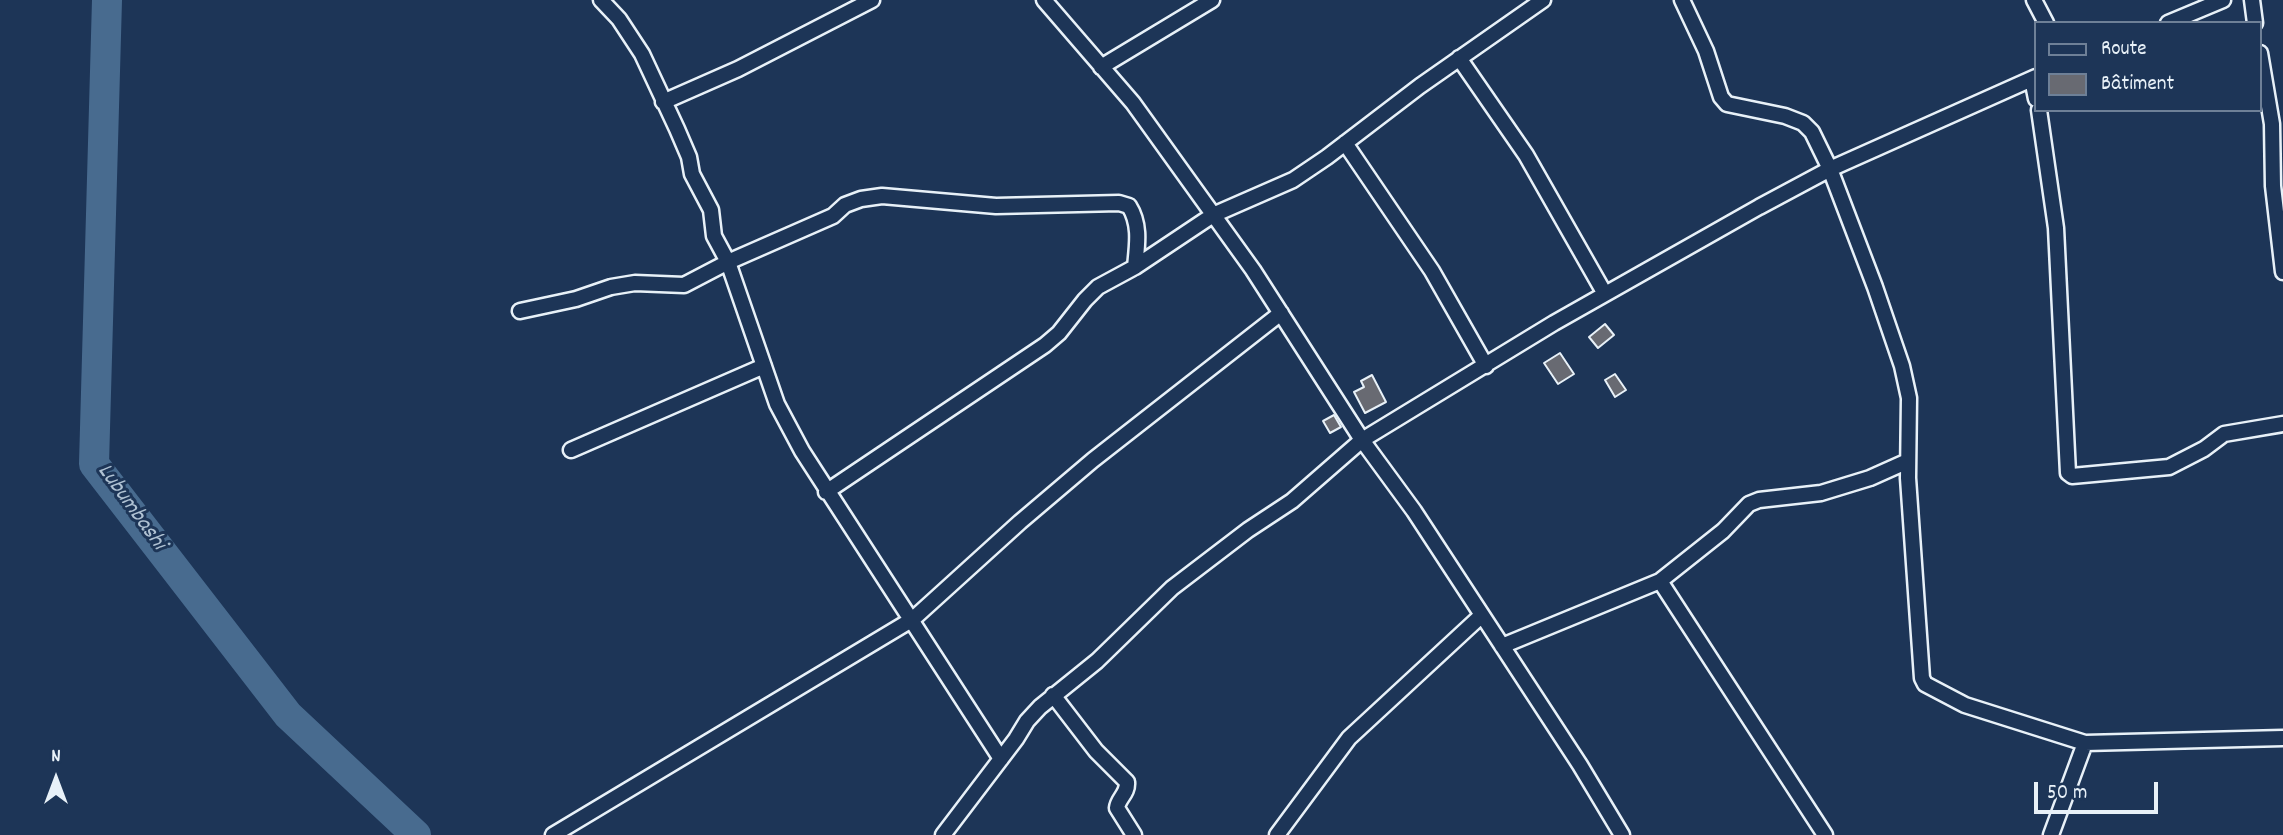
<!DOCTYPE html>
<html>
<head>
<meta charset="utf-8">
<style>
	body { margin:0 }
	#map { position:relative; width:2283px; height:835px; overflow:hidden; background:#1d3557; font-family:Dekko,sans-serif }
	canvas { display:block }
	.legend { position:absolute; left:2034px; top:21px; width:228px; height:91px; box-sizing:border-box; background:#1d3557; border:2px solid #6e8097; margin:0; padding:9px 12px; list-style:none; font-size:21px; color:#e8f1f8 }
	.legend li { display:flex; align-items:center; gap:14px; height:35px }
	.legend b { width:35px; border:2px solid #6e8097 }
	.north { position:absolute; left:21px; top:744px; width:70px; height:70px; -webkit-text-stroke:5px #1d3557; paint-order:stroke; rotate:0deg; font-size:19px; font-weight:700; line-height:28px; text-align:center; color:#e8f1f8 }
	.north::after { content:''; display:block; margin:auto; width:24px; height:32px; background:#e8f1f8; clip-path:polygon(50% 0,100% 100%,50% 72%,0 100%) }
	.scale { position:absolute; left:2034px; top:782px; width:124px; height:32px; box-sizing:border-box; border:4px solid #e8f1f8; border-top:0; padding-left:9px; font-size:21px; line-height:24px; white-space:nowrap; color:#e8f1f8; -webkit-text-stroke:5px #1d3557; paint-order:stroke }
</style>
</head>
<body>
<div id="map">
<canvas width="2283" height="835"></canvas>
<ul class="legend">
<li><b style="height:9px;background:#1d3557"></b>Route</li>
<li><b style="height:19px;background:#686a72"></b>Bâtiment</li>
</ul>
<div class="north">N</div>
<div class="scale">50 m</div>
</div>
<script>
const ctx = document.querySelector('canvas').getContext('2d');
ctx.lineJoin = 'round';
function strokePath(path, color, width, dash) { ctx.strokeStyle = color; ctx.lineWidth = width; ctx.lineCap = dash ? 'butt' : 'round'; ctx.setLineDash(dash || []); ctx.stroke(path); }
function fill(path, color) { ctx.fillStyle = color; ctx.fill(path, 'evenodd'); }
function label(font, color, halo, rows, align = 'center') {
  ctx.font = font + ' Dekko,sans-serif'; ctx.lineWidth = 6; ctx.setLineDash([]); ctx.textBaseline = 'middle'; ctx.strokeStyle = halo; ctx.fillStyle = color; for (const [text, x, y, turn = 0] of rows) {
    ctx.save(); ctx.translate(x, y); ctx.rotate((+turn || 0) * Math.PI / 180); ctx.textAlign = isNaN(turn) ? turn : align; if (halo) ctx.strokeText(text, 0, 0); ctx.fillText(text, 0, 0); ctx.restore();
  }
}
const river = new Path2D(`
	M107,0L94,464L288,715L416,835`);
const building = new Path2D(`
	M1605,324L1614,335L1598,348L1589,337Z
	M1560,353L1574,374L1558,384L1544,363Z
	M1615,374L1626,390L1615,397L1605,380Z
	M1372,375L1386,402L1365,413L1354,392L1364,387L1361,381Z
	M1334,415L1341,427L1330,433L1323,421Z`);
const minor = new Path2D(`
	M601,0L619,19L642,54L677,129L689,157L692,174L711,210L714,236L728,262L777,404L802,451L1001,759
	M1044,0L1133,103L1253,270L1362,440L1414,511L1482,615L1580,765L1622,835
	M1682,0L1706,51L1721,97L1727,104L1785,116L1803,123L1812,132L1830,169L1875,287L1902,366L1909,398L1908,478L1922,678L1925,684L1965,705L2085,743L2283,738
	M2034,0L2046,23
	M2252,0L2255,23
	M2168,23L2223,0
	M2260,53L2272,124L2273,186L2283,272
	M1459,58L1526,155L1605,294
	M1101,67L1212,0
	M2032,79L2036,99
	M663,102L738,69L872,0
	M2039,110L2056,228L2068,473L2072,476L2169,467L2204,449L2224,434L2283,424
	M1345,143L1432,271L1486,366
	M520,311L576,299L611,287L635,283L684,285L728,262L833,216L845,205L861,199L882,196L996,206L1119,203L1129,206C1141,225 1137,246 1135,267
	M571,450L764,366
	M826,492L1045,345L1059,333L1085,300L1098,287L1135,267L1213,215L1293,180L1327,157L1420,86L1543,0
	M1660,581L1723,531L1749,504L1759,500L1821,493L1870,478L1908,461
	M1502,646L1660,581L1825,835
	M1053,695L1096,751L1127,782C1128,794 1118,798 1117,808L1134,835
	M553,835L913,619L1020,522L1093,460L1281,313
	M943,835L1016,739L1027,721L1040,707L1097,661L1172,588L1248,530L1292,501L1362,440L1554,323L1759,207L1830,169L2036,77
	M1277,835L1349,738L1482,615
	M2051,835L2085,743`);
const waterNames = [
	["Lubumbashi",130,508,54]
];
strokePath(river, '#486b8f', 30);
fill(building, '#686a72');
strokePath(building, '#e8f1f8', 2);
strokePath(minor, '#e8f1f8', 19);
strokePath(minor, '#1d3557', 14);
label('italic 23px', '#b0c2d3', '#1d3557', waterNames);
</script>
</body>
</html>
